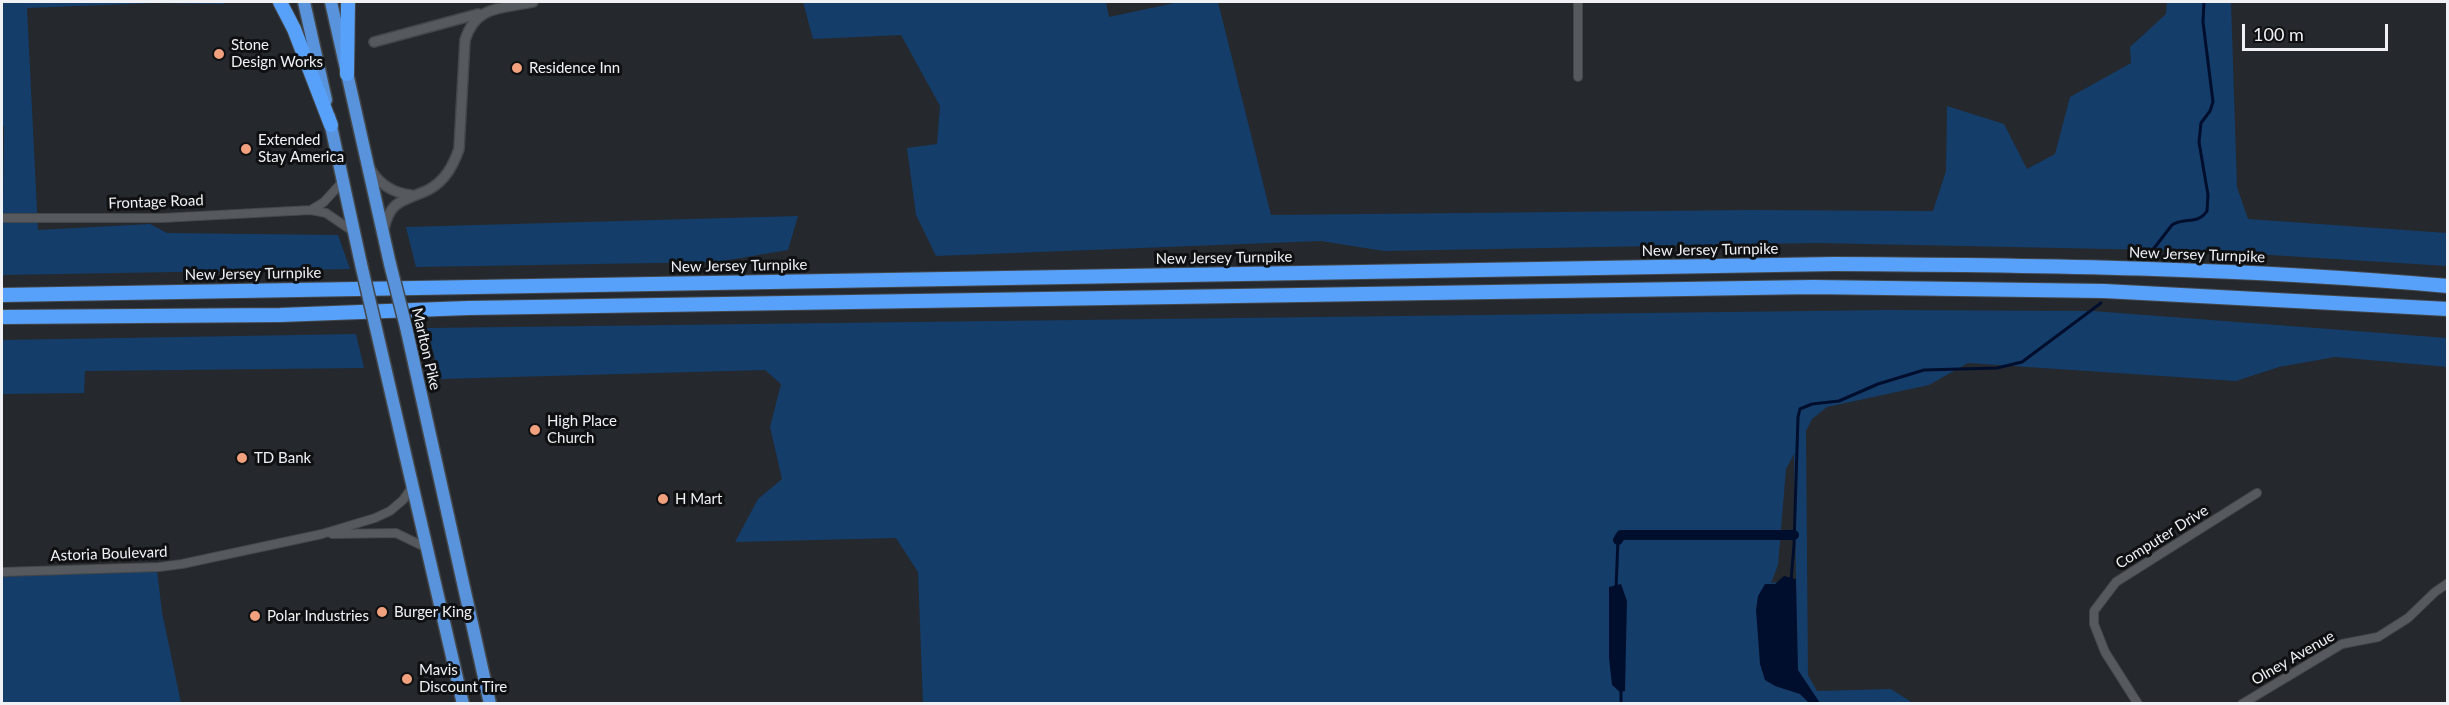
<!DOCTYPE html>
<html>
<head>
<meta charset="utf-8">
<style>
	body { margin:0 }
	#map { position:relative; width:2449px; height:705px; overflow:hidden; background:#25282c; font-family:Lato,sans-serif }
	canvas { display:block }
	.frame { position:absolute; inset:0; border:3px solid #eff1f4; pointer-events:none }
	.scale { position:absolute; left:2242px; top:24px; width:146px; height:27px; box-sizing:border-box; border:3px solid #eff1f4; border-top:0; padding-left:8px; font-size:18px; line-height:21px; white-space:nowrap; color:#eff1f4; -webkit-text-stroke:4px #0f1012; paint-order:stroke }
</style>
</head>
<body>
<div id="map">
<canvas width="2449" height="705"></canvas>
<div class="frame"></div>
<div class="scale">100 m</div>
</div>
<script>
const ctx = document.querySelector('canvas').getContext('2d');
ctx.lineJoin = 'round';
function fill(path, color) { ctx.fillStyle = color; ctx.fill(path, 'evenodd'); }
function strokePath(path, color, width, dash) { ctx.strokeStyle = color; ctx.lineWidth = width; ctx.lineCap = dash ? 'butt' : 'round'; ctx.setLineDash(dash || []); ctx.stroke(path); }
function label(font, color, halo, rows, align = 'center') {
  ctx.font = font + ' Lato,sans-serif'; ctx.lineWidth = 6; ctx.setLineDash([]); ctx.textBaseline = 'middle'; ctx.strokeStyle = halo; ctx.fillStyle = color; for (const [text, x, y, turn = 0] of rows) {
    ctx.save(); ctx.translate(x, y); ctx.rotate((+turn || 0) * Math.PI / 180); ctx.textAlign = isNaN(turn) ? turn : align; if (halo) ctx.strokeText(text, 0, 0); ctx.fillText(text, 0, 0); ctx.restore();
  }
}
const green = new Path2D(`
	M2,2H224V4L155,3L27,8L38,230L150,224L167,233L338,235L350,269L2,275L4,127L2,124Z
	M803,2H1106L1109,17L1179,2H1218L1271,215L1750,210L1933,211L1946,171L1947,106L2004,124L2027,169L2055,154L2070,97L2131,63L2130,47L2166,14L2167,2H2231L2237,187L2248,219L2447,233V266L2206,251L1817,243L1384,251L1321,241L936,256L916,215L907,148L937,144L940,106L901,35L813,39Z
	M798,216L788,250L717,262L416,267L406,227Z
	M1888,310L2093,311L2447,338L2448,367L2335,357L2279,367L2236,381L1968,363L1929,385L1827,407L1812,419L1806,431L1808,675L1817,691L1891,689L1913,703L923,704L918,572L896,538L735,542L758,499L782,479L770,427L781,384L765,370L440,379L427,328ZM1794,454L1796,579L1771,583L1778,565L1786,469Z
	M356,334L364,368L85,371L84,393L2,394V340Z
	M157,570L162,612L181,703H2V577Z`);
const water = new Path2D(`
	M1784,576L1796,579L1798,670L1820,703H1809L1800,694L1775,686L1765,680L1760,664L1756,610L1758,596L1765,584H1775Z
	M1621,584L1627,601L1625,691L1620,692L1612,685L1609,658V587Z`);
const stream = new Path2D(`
	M2148,256L2172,225C2184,217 2198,225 2207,211L2208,195L2199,142L2201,123L2210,111L2213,102L2203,22L2204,2
	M1791,581L1794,545L1798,417L1800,409L1812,404L1839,401L1878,384L1924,370L1997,368L2022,362L2101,303
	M1616,589L1618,540
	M1621,688V704`);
const canal = new Path2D(`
	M1618,540L1621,535H1794`);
const minor = new Path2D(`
	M1578,77V2
	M311,210L324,202L343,181
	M2,218H162L311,210L326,213L354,232
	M332,534L396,533L427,548
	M2,572L159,567L182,564L322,534L375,518L390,511L403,500L413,486
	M2138,704L2105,652L2094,624V611L2116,582L2257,493
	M2242,704L2342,644L2378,637L2408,618L2435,592L2448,583`);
const tertiary = new Path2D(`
	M374,42L478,14
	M371,170C380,185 394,193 411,195
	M384,229C390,199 405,201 428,190C445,181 453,166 459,149L465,40C476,5 501,9 533,2`);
const trunk = new Path2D(`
	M304,2L326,100
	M331,2L390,264
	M329,117L361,264
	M375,324L463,704
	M406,327L490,704`);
const motorway = new Path2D(`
	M280,2L294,29L331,125
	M347,74L348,2
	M2,295L1834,264C2038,265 2243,268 2448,286
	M2,317L280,315L468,308L1813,287L2104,291L2448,309`);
const trunkBridge = new Path2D(`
	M361,264L375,324
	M390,264L406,327`);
const markers = [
	[219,54,6,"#f1a17d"],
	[517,68,6,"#f1a17d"],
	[246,149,6,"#f1a17d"],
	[535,430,6,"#f1a17d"],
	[242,458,6,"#f1a17d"],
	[663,499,6,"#f1a17d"],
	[382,612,6,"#f1a17d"],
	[255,616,6,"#f1a17d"],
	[407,679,6,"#f1a17d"]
];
const poiNames = [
	["Stone",231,45],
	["Design Works",231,62],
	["Residence Inn",529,68],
	["Extended",258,140],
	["Stay America",258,157],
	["High Place",547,421],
	["Church",547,438],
	["TD Bank",254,458],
	["H Mart",675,499],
	["Burger King",394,612],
	["Polar Industries",267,616],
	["Mavis",419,670],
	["Discount Tire",419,687]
];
const streetNames = [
	["Frontage Road",156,202,-2],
	["New Jersey Turnpike",1710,250,-1],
	["New Jersey Turnpike",2197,255,2],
	["New Jersey Turnpike",1224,258,-1],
	["New Jersey Turnpike",739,266,-1],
	["New Jersey Turnpike",253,274,-1],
	["Marlton Pike",426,349,77],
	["Computer Drive",2162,537,-32],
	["Astoria Boulevard",109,554,-2],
	["Olney Avenue",2293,658,-30]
];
fill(green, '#153d6a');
fill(water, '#000e2d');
strokePath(stream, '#000e2d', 3);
strokePath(canal, '#000e2d', 10);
strokePath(minor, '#44474a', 10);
strokePath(tertiary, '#44474a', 12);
strokePath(trunk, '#44474a', 15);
strokePath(motorway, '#44474a', 16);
strokePath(minor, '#565a5f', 8);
strokePath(tertiary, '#565a5f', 9);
strokePath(trunk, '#5893db', 12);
strokePath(motorway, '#58a1fa', 14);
strokePath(trunkBridge, '#44474a', 15, []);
strokePath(trunkBridge, '#5893db', 12);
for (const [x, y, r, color] of markers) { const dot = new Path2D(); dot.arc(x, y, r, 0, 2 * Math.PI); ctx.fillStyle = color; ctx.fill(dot); strokePath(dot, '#0f1012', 2); }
label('15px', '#eff1f4', '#0f1012', poiNames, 'left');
label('15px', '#eff1f4', '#0f1012', streetNames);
</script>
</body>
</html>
